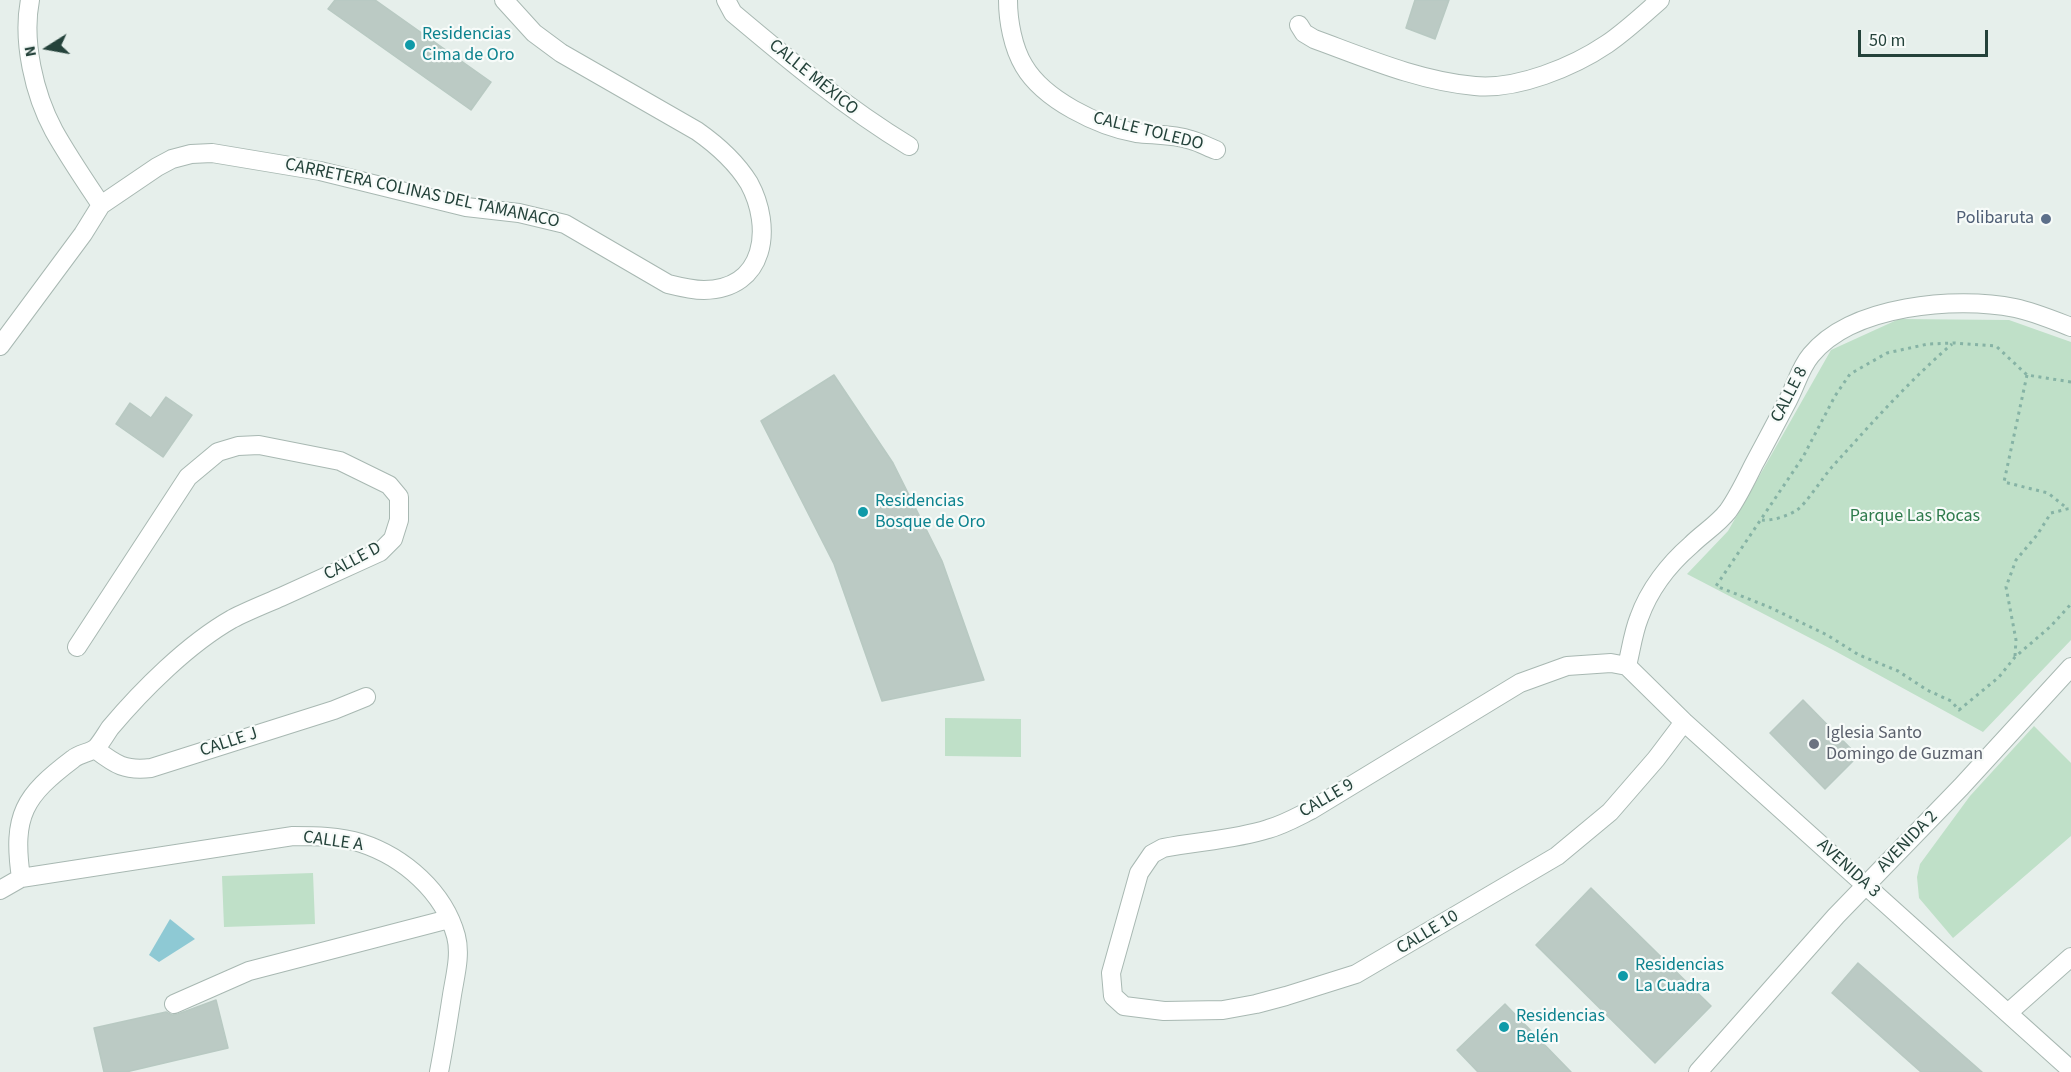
<!DOCTYPE html>
<html>
<head>
<meta charset="utf-8">
<style>
	body { margin:0 }
	#map { position:relative; width:2071px; height:1072px; overflow:hidden; background:#e6efeb; font-family:"Source Sans 3",sans-serif }
	canvas { display:block }
	.north { position:absolute; left:18px; top:18px; width:60px; height:60px; -webkit-text-stroke:4px #f7fbf9; paint-order:stroke; rotate:259deg; font-size:16px; font-weight:700; line-height:24px; text-align:center; color:#24423a }
	.north::after { content:''; display:block; margin:auto; width:21px; height:27px; background:#24423a; clip-path:polygon(50% 0,100% 100%,50% 72%,0 100%) }
	.scale { position:absolute; left:1858px; top:30px; width:130px; height:27px; box-sizing:border-box; border:3px solid #24423a; border-top:0; padding-left:8px; font-size:18px; line-height:21px; white-space:nowrap; color:#24423a; -webkit-text-stroke:4px #f7fbf9; paint-order:stroke }
</style>
</head>
<body>
<div id="map">
<canvas width="2071" height="1072"></canvas>
<div class="north">N</div>
<div class="scale">50 m</div>
</div>
<script>
const ctx = document.querySelector('canvas').getContext('2d');
ctx.lineJoin = 'round';
function fill(path, color) { ctx.fillStyle = color; ctx.fill(path, 'evenodd'); }
function strokePath(path, color, width, dash) { ctx.strokeStyle = color; ctx.lineWidth = width; ctx.lineCap = dash ? 'butt' : 'round'; ctx.setLineDash(dash || []); ctx.stroke(path); }
function label(font, color, halo, rows, align = 'center') {
  ctx.font = font + ' "Source Sans 3",sans-serif'; ctx.lineWidth = 4.5; ctx.setLineDash([]); ctx.textBaseline = 'middle'; ctx.strokeStyle = halo; ctx.fillStyle = color; for (const [text, x, y, turn = 0] of rows) {
    ctx.save(); ctx.translate(x, y); ctx.rotate((+turn || 0) * Math.PI / 180); ctx.textAlign = isNaN(turn) ? turn : align; if (halo) ctx.strokeText(text, 0, 0); ctx.fillText(text, 0, 0); ctx.restore();
  }
}
const green = new Path2D(`
	M1899,319L2009,320L2071,342V640L1983,732L1835,651L1687,574L1728,531L1831,350Z
	M945,718L1021,719V757L945,756Z
	M2034,726L2071,763V836L1953,938L1919,898L1917,877L1920,864L1970,796Z
	M313,873L315,924L224,927L222,876Z`);
const water = new Path2D(`
	M170,919L195,939L159,962L149,955Z`);
const building = new Path2D(`
	M335,0H375L491,82L471,110L328,9Z
	M1415,0H1449L1435,39L1406,28Z
	M834,375L893,463L942,561L984,680L882,701L834,564L761,421Z
	M166,397L192,415L163,457L116,424L130,403L151,418Z
	M1803,700L1858,756L1825,789L1770,733Z
	M1591,888L1711,1006L1655,1063L1536,945Z
	M1858,963L1982,1072H1921L1832,993Z
	M216,1000L228,1048L126,1072H104L94,1028L166,1012L172,1015L178,1014Z
	M1505,1004L1571,1072H1478L1457,1050Z`);
const path = new Path2D(`
	M2027,375L2004,482L2048,493L2068,509
	M2071,382L2027,375L1996,346L1954,343L1928,344L1887,353L1850,374L1835,396L1803,457L1716,586L1769,607L1827,635L1859,655L1898,671L1927,690L1951,701L1959,710L1999,677L2015,657L2051,626L2071,604
	M1762,520C1772,521 1788,516 1797,510C1806,504 1823,477 1832,467C1870,425 1909,381 1952,344
	M2015,656L2016,640L2006,587L2016,560L2037,535L2051,513L2071,508`);
const minor = new Path2D(`
	M30,0C22,41 34,94 54,131C68,156 85,181 101,205
	M726,0L733,13C790,61 845,107 909,146
	M1008,0C1008,21 1013,48 1024,66C1044,100 1098,126 1136,133C1154,135 1173,134 1191,140C1199,142 1208,147 1216,150
	M1299,25L1304,33L1314,39C1366,58 1419,81 1475,86C1517,90 1573,67 1607,44C1626,31 1643,15 1660,0
	M0,346L83,234L101,205L157,167L172,159L191,154L212,153L320,171L466,207L519,213L565,224L668,284C680,287 692,290 704,290C766,289 773,227 749,183C736,162 717,145 697,131L561,53L534,33L504,0
	M1627,666L1611,663L1567,666L1520,683L1311,810C1297,817 1283,825 1268,829C1234,840 1198,841 1163,848L1152,854L1139,873L1111,973L1113,996L1124,1006L1164,1011L1223,1010L1256,1004L1286,996L1356,974L1557,856L1610,812L1656,759L1684,722
	M1627,666C1631,650 1633,633 1639,618C1649,590 1669,564 1691,545C1703,533 1717,525 1728,511C1738,497 1746,480 1754,464C1766,442 1777,421 1788,400C1796,385 1800,368 1811,355C1852,305 1956,296 2015,308C2034,312 2053,320 2071,327
	M1627,666L1684,722L2071,1070
	M95,749C116,765 125,771 151,768L334,710L366,697
	M21,878C12,815 24,796 73,759C80,753 91,753 97,747C102,741 106,734 110,728C142,690 188,644 232,619C247,611 265,604 281,597C314,582 347,567 380,552L393,539L399,520V497L389,485L340,461L259,445L238,446L218,452L188,477L77,647
	M0,890L21,878L293,836C315,836 339,836 361,843C404,857 444,892 456,936C461,955 455,976 452,995C448,1021 444,1046 439,1072
	M174,1004L249,971L449,919
	M2009,1012L2071,957
	M1698,1072L1836,916L1961,787L2071,667`);
const markers = [
	[410,45,6,"#0f9aa8"],
	[2046,219,6,"#5c6f8a"],
	[863,512,6,"#0f9aa8"],
	[1814,744,6,"#6b7280"],
	[1623,976,6,"#0f9aa8"],
	[1504,1027,6,"#0f9aa8"]
];
const cultureNames = [
	["Residencias",422,35],
	["Cima de Oro",422,56],
	["Residencias",875,502],
	["Bosque de Oro",875,523],
	["Residencias",1635,966],
	["La Cuadra",1635,987],
	["Residencias",1516,1017],
	["Belén",1516,1038]
];
const streetNames = [
	["CALLE MÉXICO",813,78,39],
	["CALLE TOLEDO",1148,132,14],
	["CARRETERA COLINAS DEL TAMANACO",422,194,12],
	["CALLE 8",1790,395,-63],
	["CALLE D",353,562,-28],
	["CALLE J",229,743,-18],
	["CALLE 9",1327,799,-30],
	["CALLE A",333,842,8],
	["AVENIDA 2",1908,842,-46],
	["AVENIDA 3",1848,869,42],
	["CALLE 10",1428,933,-31]
];
const serviceNames = [
	["Polibaruta",2034,219]
];
const parkNames = [
	["Parque Las Rocas",1915,517]
];
const worshipNames = [
	["Iglesia Santo",1826,734],
	["Domingo de Guzman",1826,755]
];
fill(green, '#bfe0c8');
fill(water, '#8ec9d4');
fill(building, '#bbcac4');
strokePath(building, '#b8c9c2', 1.5);
strokePath(minor, '#a8b8b2', 20);
strokePath(path, '#86b3a5', 3, [3, 4.5]);
strokePath(minor, '#fff', 18);
for (const [x, y, r, color] of markers) { const dot = new Path2D(); dot.arc(x, y, r, 0, 2 * Math.PI); ctx.fillStyle = color; ctx.fill(dot); strokePath(dot, '#f7fbf9', 2); }
label('18px', '#0d838f', '#f7fbf9', cultureNames, 'left');
label('18px', '#24423a', '#f7fbf9', streetNames);
label('18px', '#4e5e75', '#f7fbf9', serviceNames, 'right');
label('18px', '#2d7a4b', '#f7fbf9', parkNames);
label('18px', '#5b616d', '#f7fbf9', worshipNames, 'left');
</script>
</body>
</html>
